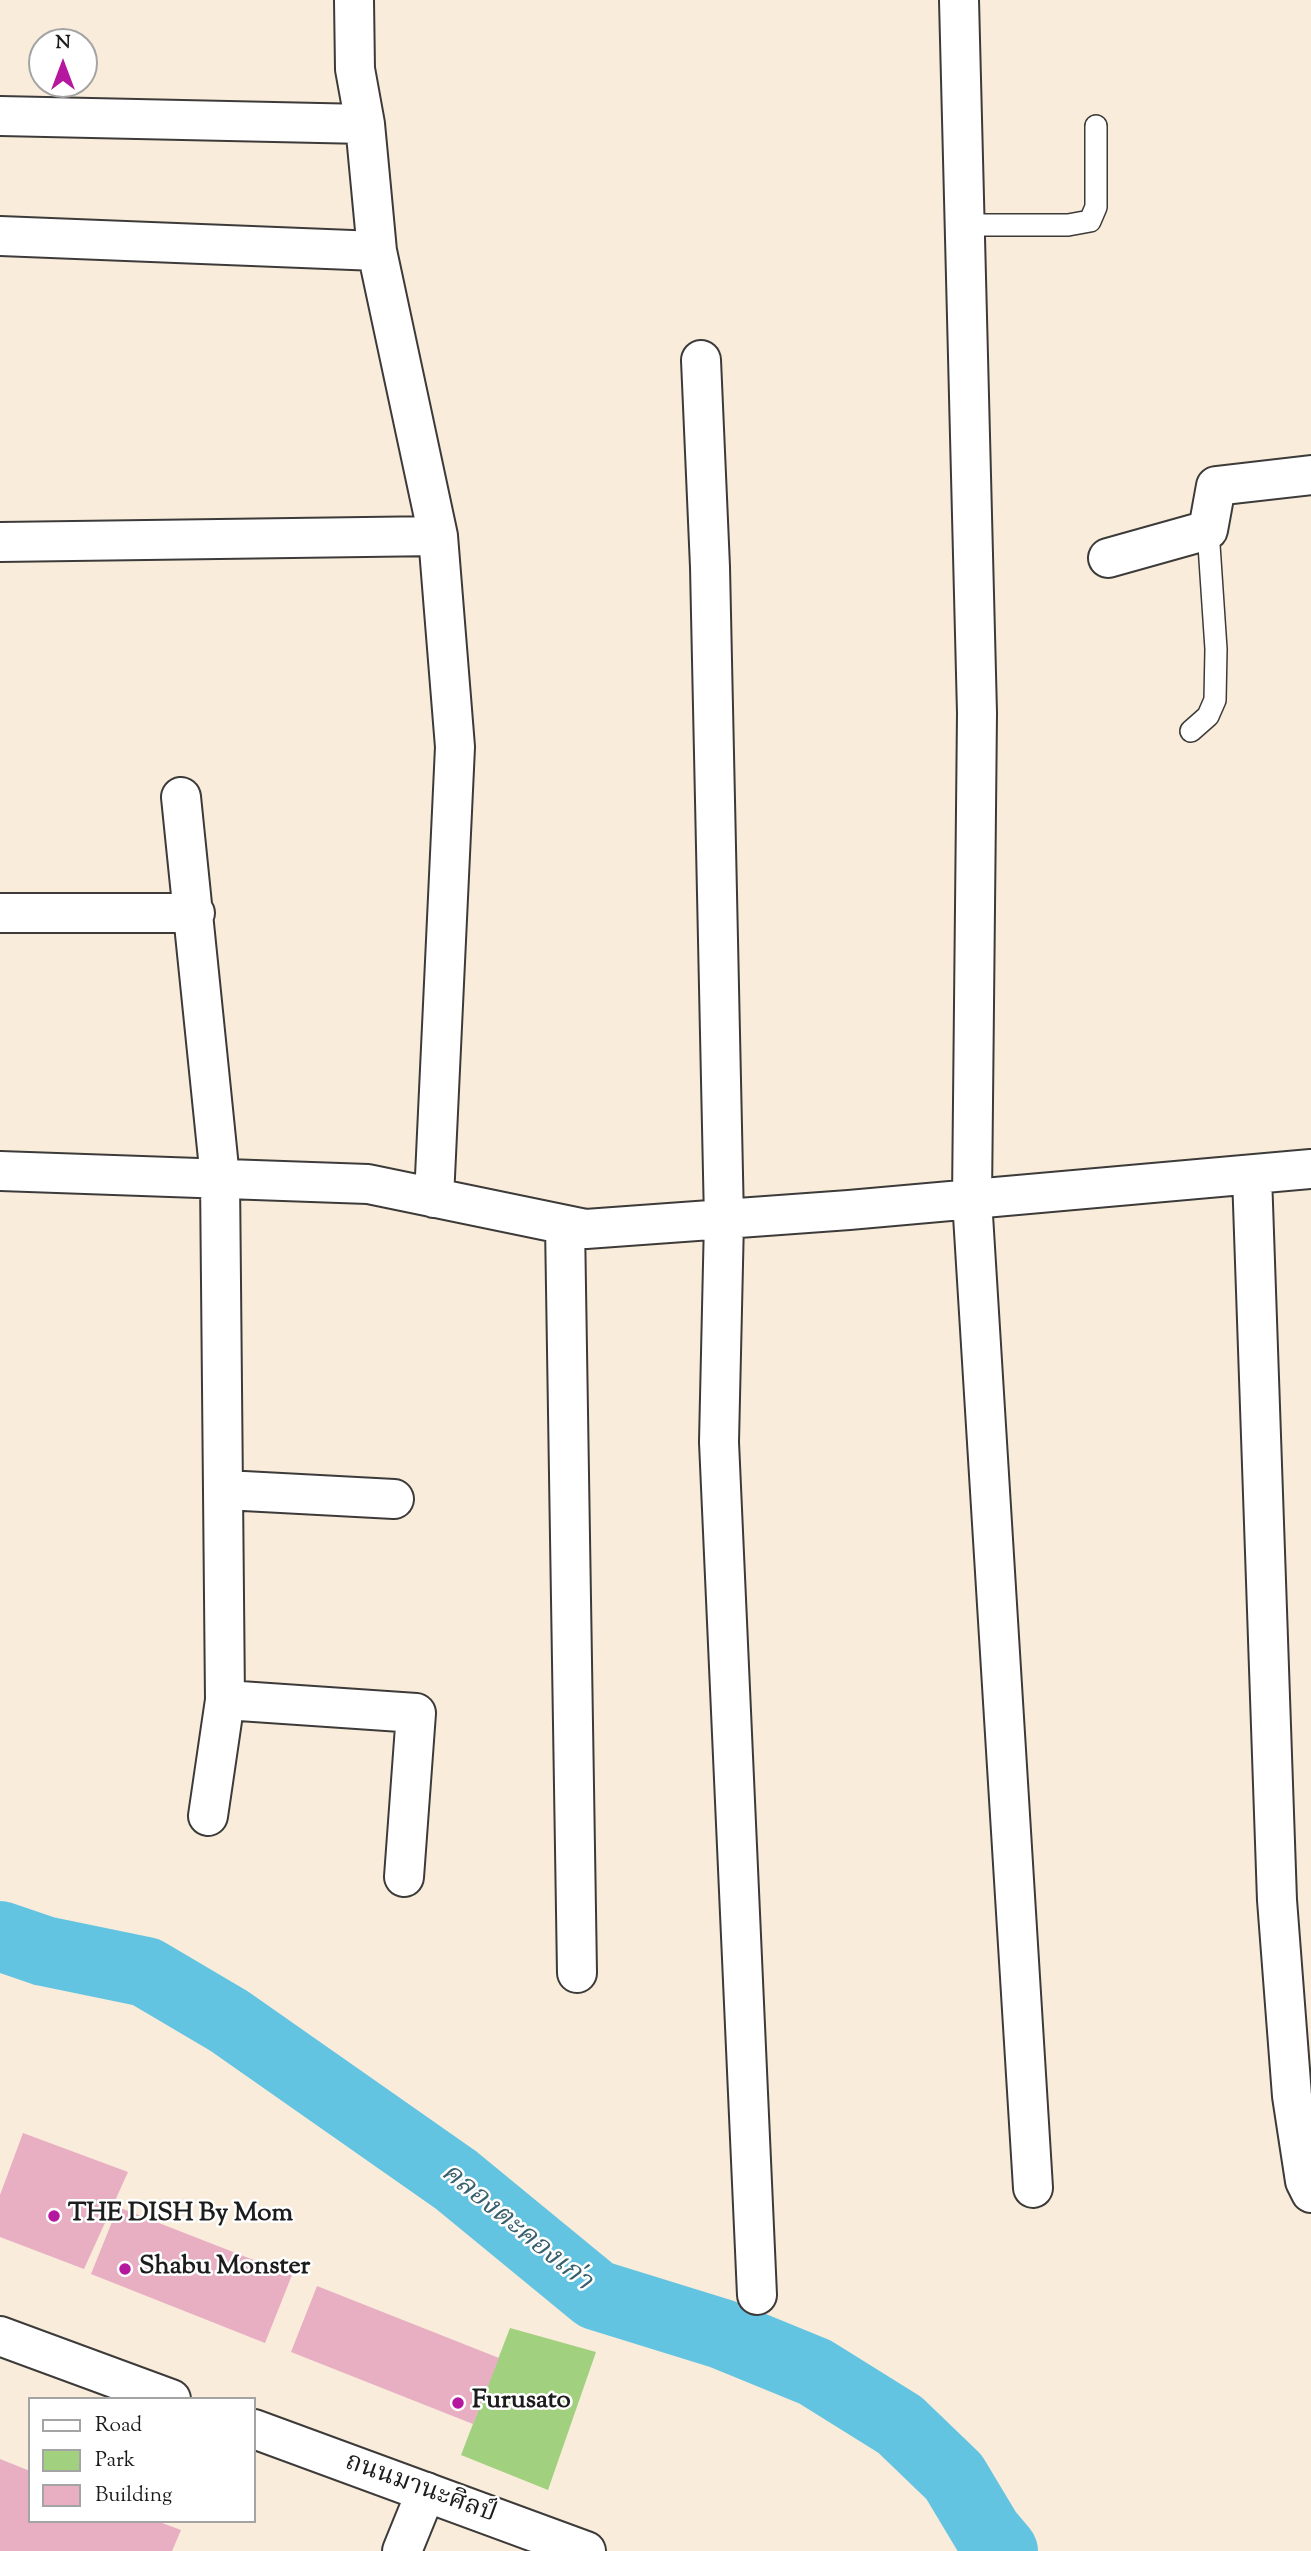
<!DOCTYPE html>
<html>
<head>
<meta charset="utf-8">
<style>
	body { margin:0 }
	#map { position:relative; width:1311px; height:2551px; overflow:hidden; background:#f9ecdb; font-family:"Sorts Mill Goudy",serif }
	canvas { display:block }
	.legend { position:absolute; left:28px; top:2397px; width:228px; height:126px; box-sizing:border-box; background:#fff; border:2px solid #a4a4a4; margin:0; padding:9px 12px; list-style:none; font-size:21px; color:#1c1c1c }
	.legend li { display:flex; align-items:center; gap:14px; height:35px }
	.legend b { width:35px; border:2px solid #a4a4a4 }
	.north { position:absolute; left:28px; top:28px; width:70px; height:70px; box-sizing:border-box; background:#fff; border:2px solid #a4a4a4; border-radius:50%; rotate:0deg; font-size:19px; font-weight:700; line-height:28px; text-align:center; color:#1c1c1c }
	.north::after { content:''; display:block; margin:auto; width:24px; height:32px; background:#b5179e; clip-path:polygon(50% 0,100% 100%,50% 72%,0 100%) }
</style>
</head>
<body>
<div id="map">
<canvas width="1311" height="2551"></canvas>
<ul class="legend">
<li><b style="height:9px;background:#fff"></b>Road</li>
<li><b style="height:19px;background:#a1d07e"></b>Park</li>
<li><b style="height:19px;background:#e8aec2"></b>Building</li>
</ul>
<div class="north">N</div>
</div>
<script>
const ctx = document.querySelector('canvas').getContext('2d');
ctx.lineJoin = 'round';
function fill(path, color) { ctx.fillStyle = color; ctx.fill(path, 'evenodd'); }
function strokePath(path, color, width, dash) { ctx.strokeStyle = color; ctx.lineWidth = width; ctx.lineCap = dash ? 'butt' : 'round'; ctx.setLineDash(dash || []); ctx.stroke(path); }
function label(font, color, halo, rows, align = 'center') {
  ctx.font = font + ' "Sorts Mill Goudy","Noto Serif Thai",serif'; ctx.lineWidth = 5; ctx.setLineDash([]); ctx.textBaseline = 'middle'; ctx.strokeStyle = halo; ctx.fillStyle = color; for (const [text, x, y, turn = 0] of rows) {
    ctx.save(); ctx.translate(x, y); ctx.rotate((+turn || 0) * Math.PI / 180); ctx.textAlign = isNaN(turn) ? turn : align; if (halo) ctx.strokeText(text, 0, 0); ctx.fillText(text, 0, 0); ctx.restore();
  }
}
const green = new Path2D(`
	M510,2328L596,2352L548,2490L461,2455Z`);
const river = new Path2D(`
	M0,1936L44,1951L146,1972L229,2021L456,2180L596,2295L722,2334L815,2372L900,2425L954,2477L987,2532L1003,2551`);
const building = new Path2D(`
	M23,2133L128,2172L84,2269L0,2237V2195Z
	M118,2207L292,2275L265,2343L91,2274Z
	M317,2286L499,2358L473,2424L291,2352Z
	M0,2459L30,2471V2521H157L181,2530L172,2551H0Z`);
const service = new Path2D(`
	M964,225H1068L1090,221L1096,207V126
	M1191,731L1208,716L1215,700L1216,649L1208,530`);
const minor = new Path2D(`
	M354,0L355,69L365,124L377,251L438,536L455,747L434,1198
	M959,0L977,713L972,1199L1033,2188
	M0,116L365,124
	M0,236L377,251
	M701,360L710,567L724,1220L719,1442L757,2295
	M0,542L438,536
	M1108,558L1208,530L1216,486L1311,475
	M181,797L220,1178L225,1700L208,1816
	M0,913H195
	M0,1171L368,1184L586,1229L849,1210L1311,1169
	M1252,1175L1277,1900L1292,2096L1305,2181L1311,2193
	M565,1225L577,1973
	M225,1490L394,1499
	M225,1700L416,1713L404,1877
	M402,2551L426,2492`);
const tertiary = new Path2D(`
	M0,2336L171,2399
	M254,2429L586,2551`);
const markers = [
	[54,2216,7,"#b5179e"],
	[125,2269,7,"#b5179e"],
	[458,2403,7,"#b5179e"]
];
const poiNames = [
	["THE DISH By Mom",68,2216],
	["Shabu Monster",139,2269],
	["Furusato",472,2403]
];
const streetNames = [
	["ถนนมานะศิลป์",420,2490,20]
];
const waterNames = [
	["คลองตะคองเก่า",515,2229,39]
];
fill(green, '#a1d07e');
strokePath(river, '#63c4e1', 70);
fill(building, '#e8aec2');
strokePath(service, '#3d3b39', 24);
strokePath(minor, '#3d3b39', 42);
strokePath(tertiary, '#3d3b39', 42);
strokePath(service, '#fff', 21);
strokePath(minor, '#fff', 38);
strokePath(tertiary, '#fff', 38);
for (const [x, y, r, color] of markers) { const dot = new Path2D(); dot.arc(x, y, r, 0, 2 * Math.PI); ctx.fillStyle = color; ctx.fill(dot); strokePath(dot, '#fff', 2.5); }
label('bold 26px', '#1c1c1c', '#fff', poiNames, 'left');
label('26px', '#1c1c1c', '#fff', streetNames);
label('italic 28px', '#385f6b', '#fff', waterNames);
</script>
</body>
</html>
